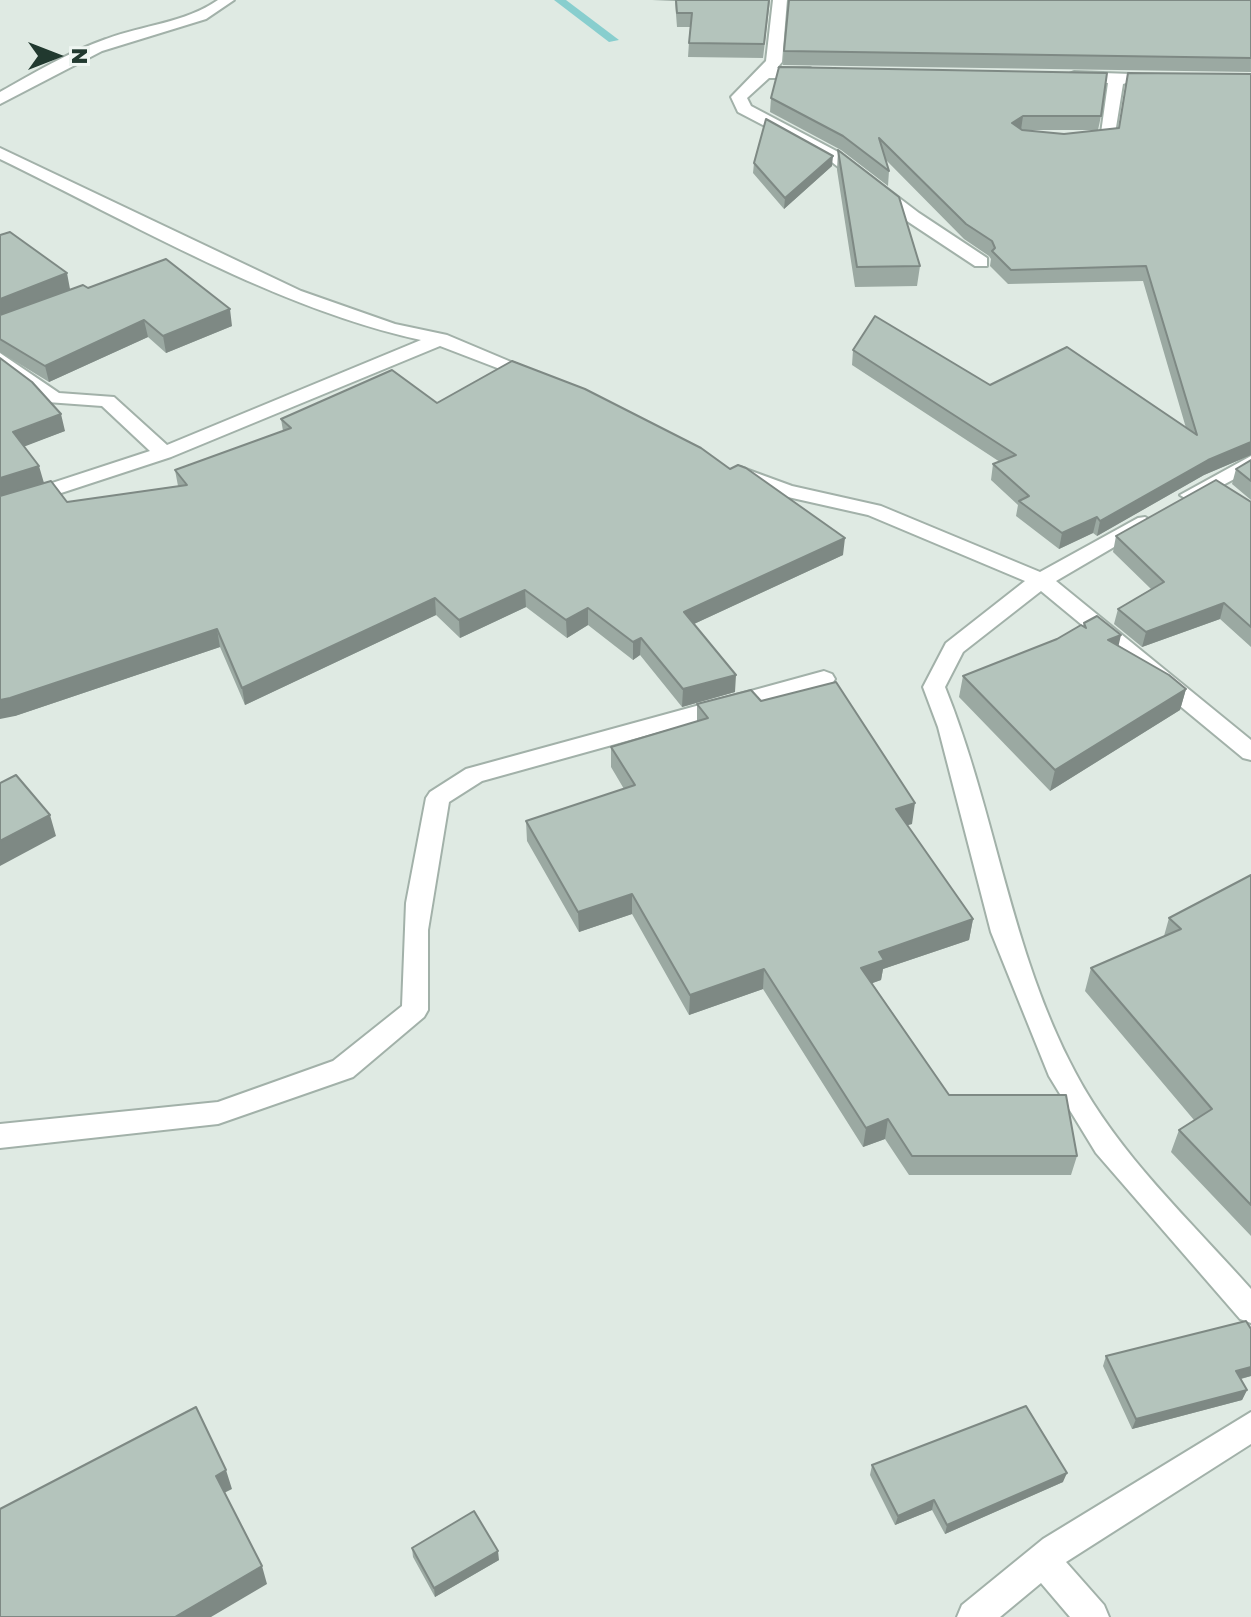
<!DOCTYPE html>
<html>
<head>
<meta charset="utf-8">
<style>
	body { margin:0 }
	#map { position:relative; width:1251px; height:1617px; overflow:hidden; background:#dfeae3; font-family:"Golos Text",sans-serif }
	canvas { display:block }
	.north { position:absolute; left:16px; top:16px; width:80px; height:80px; -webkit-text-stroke:6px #eff6f2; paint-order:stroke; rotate:90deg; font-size:22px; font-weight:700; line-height:32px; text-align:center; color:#21392f }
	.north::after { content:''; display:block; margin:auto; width:28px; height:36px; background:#21392f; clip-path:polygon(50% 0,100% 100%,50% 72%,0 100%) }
</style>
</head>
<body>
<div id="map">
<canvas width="1251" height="1617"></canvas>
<div class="north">N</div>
</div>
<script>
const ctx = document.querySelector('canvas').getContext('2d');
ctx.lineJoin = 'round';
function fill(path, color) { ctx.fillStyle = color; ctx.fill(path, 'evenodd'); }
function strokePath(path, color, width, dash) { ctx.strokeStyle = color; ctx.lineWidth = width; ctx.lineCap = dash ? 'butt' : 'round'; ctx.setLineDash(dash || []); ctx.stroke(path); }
const stream = new Path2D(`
	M554,0H566L619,40L609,42Z`);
const minor = new Path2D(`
	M218,0H234L206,19L102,51L0,104V92C34,73 69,52 106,39C143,25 185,23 218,0Z
	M773,0H787L782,62L777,68H810L818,73L810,78H769L747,98L751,106L840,153L919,213L987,258V266H975L907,221L828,159L738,112L731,97L766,61Z
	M1074,72L1131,74L1139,79L1123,84L1114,140L1083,144L1075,139L1101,133L1108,83L1069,80V74Z
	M0,148L301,291L395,324L447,335L542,375L540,379H526L440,346L171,457L0,513V500L150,451L102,406L47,402L0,368V353L59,393L114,397L167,445L421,340C278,309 132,223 0,159Z
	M1251,456V470L1197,499L1190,501L1180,495Z
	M740,467L792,486L881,506L1040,572L1138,518L1145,517L1155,523L1056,581L1251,740V760L1243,758L1041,591L963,652L945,687C996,813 1010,950 1075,1072C1118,1154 1190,1220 1251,1289V1323L1240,1319L1096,1153L1049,1076L991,932L938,727L923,687L946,643L1025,581L868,515L779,495L733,477L730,473Z
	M824,671L832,674L835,679L832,684L482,781L449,802L428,930V1010L424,1017L353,1077L218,1124L0,1148V1124L218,1102L333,1061L402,1006L406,903L426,798L430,792L466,769Z
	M1251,1412V1444L1066,1562L1104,1605L1109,1617H1070L1041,1583L1000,1617H957L962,1605L1043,1539Z`);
const wall = new Path2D(`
	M652,0H770L763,58L688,57L690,27H677L675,1Z
	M1251,0V72L783,65L784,51Z
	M1251,74V455L1204,475L1097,536L1093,533L1059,549L1016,516L1018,505L991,480L993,464L1000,462L852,365L853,350L990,385L1186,428L1143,281L1008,284L990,266L991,259L989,256L964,239L886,160L889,171L888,186L841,150L770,112L771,98L1101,116L1098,130H1022L1064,134L1119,128Z
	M838,150L920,266L917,286L855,287L837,170Z
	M754,163L832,166L784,209L753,173Z
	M0,235L70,289L88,288L232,326L166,353L148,337L49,382L0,352Z
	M0,358L65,431L24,446L44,483L18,491L67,502L178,486L175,470L283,431L281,419L437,403L843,555L694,624L735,692L682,707L640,655L633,660L588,625L567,638L526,607L460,638L436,615L245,705L220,647L15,716Z
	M1251,460V500L1232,484L1236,469Z
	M1251,502V647L1220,619L1142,647L1114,624L1118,609L1151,589L1113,552L1116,536Z
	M1084,623L1186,689L1180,710L1050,791L959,697L963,676L1057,639L1083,626Z
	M761,701L912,824L907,825L973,919L969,940L883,969L881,980L872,983L949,1095L1077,1156L1071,1175H909L885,1139L863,1147L763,989L689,1015L632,914L579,932L527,841L526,821L624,789L611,767V747L697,721V704Z
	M1251,875V1236L1171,1152L1179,1130L1194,1120L1085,991L1091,968L1164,936L1169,918Z
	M1251,1329V1376L1241,1379L1247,1390L1242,1400L1132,1429L1103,1366L1106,1356Z
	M872,1465L1063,1482L945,1534L932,1510L895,1525L870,1475Z
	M412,1548L499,1560L435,1597L413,1557Z`);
const shadedWall = new Path2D(`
	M1023,116L1021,130L1012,123Z
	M833,156L832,166L784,209L785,198Z
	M67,273L70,289L0,317V299Z
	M230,309L232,326L166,353L163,336Z
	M144,320L148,337L49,382L45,366Z
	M61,414L65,431L18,449L13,432Z
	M1251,442V455L1204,475L1097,536L1100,521L1208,460Z
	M39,466L44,483L0,497V478Z
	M1097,517L1093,533L1059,549L1062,533Z
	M845,538L843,555L683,629L684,612Z
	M525,590L526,607L460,638L459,620Z
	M435,598L436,615L245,705L242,688Z
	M1224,603L1220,619L1142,647L1146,632Z
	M588,608V625L567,638L566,620Z
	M217,629L220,647L15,716L0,719V700Z
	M1121,635L1116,657L1108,640Z
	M641,638L640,655L633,660V642Z
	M736,675L735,692L682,707L683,689Z
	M1186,689L1180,710L1050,791L1055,770Z
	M915,803L912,824L893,829L896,809Z
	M50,815L56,836L0,866V841Z
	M632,894V914L579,932L578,912Z
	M973,919L969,940L883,969L881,980L859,988L861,968L879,952Z
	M764,969L763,989L689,1015L690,995Z
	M888,1119L885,1139L863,1147L866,1128Z
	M1251,1367V1376L1232,1381L1236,1371Z
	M1247,1390L1242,1400L1132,1429L1136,1419Z
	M226,1470L232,1489L222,1494L216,1476Z
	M1067,1473L1063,1482L945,1534L947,1525Z
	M934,1500L932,1510L895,1525L898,1516Z
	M498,1551L499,1560L435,1597L434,1588Z
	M262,1566L267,1584L211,1617H175Z`);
const building = new Path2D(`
	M676,0H769L764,44L689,43L692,13H677Z
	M789,0H1251V58L784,51Z
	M779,67L1107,73L1101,116H1023L1012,123L1022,130L1064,134L1119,128L1128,73L1251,74V442L1208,460L1100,521L1097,517L1062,533L1019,501L1029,496L993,464L1016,455L853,350L875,316L990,385L1067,347L1197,435L1146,266L1011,270L992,251L995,248L992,241L966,224L879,138L889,171L843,136L771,98Z
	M766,119L833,156L785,198L754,163Z
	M838,150L899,197L920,266L857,267Z
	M10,232L67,273L0,299V235Z
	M166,259L230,309L163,336L144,320L45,366L0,339V315L83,285L88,288Z
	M0,358L32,382L61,414L13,432L39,466L0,478Z
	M512,361L585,389L701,448L730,469L738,465L746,468L845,538L684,612L736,675L683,689L641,638L633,642L588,608L566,620L525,590L459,620L435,598L242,688L217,629L10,698L0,700V496L51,481L67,502L187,485L175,470L291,428L281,419L392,370L437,403Z
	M1251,460V481L1236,469Z
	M1216,480L1251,502V627L1224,603L1146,632L1118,609L1164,582L1116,536Z
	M1097,616L1121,635L1108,640L1169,675L1186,689L1055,770L963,676L1057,639L1081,625L1086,628L1084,623Z
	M836,682L915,803L896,809L973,919L879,952L884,960L861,968L949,1095H1066L1077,1156H912L888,1119L866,1128L764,969L690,995L632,894L578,912L526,821L635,785L611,747L708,718L697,704L751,690L761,701Z
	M16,775L50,815L0,841V783Z
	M1251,875V1205L1179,1130L1212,1109L1091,968L1181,929L1169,918Z
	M1246,1321L1251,1329V1367L1236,1371L1247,1390L1136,1419L1106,1356Z
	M1026,1406L1067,1473L947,1525L934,1500L898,1516L872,1465Z
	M196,1407L226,1470L216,1476L262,1566L175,1617H0V1509Z
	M474,1511L498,1551L434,1588L412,1548Z`);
fill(stream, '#88cece');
strokePath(minor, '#a2b1a9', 4);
fill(minor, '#fff');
fill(wall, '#9ba9a2');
fill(shadedWall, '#7e8984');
fill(building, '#b4c4bc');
strokePath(building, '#7e8984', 2);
</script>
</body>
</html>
